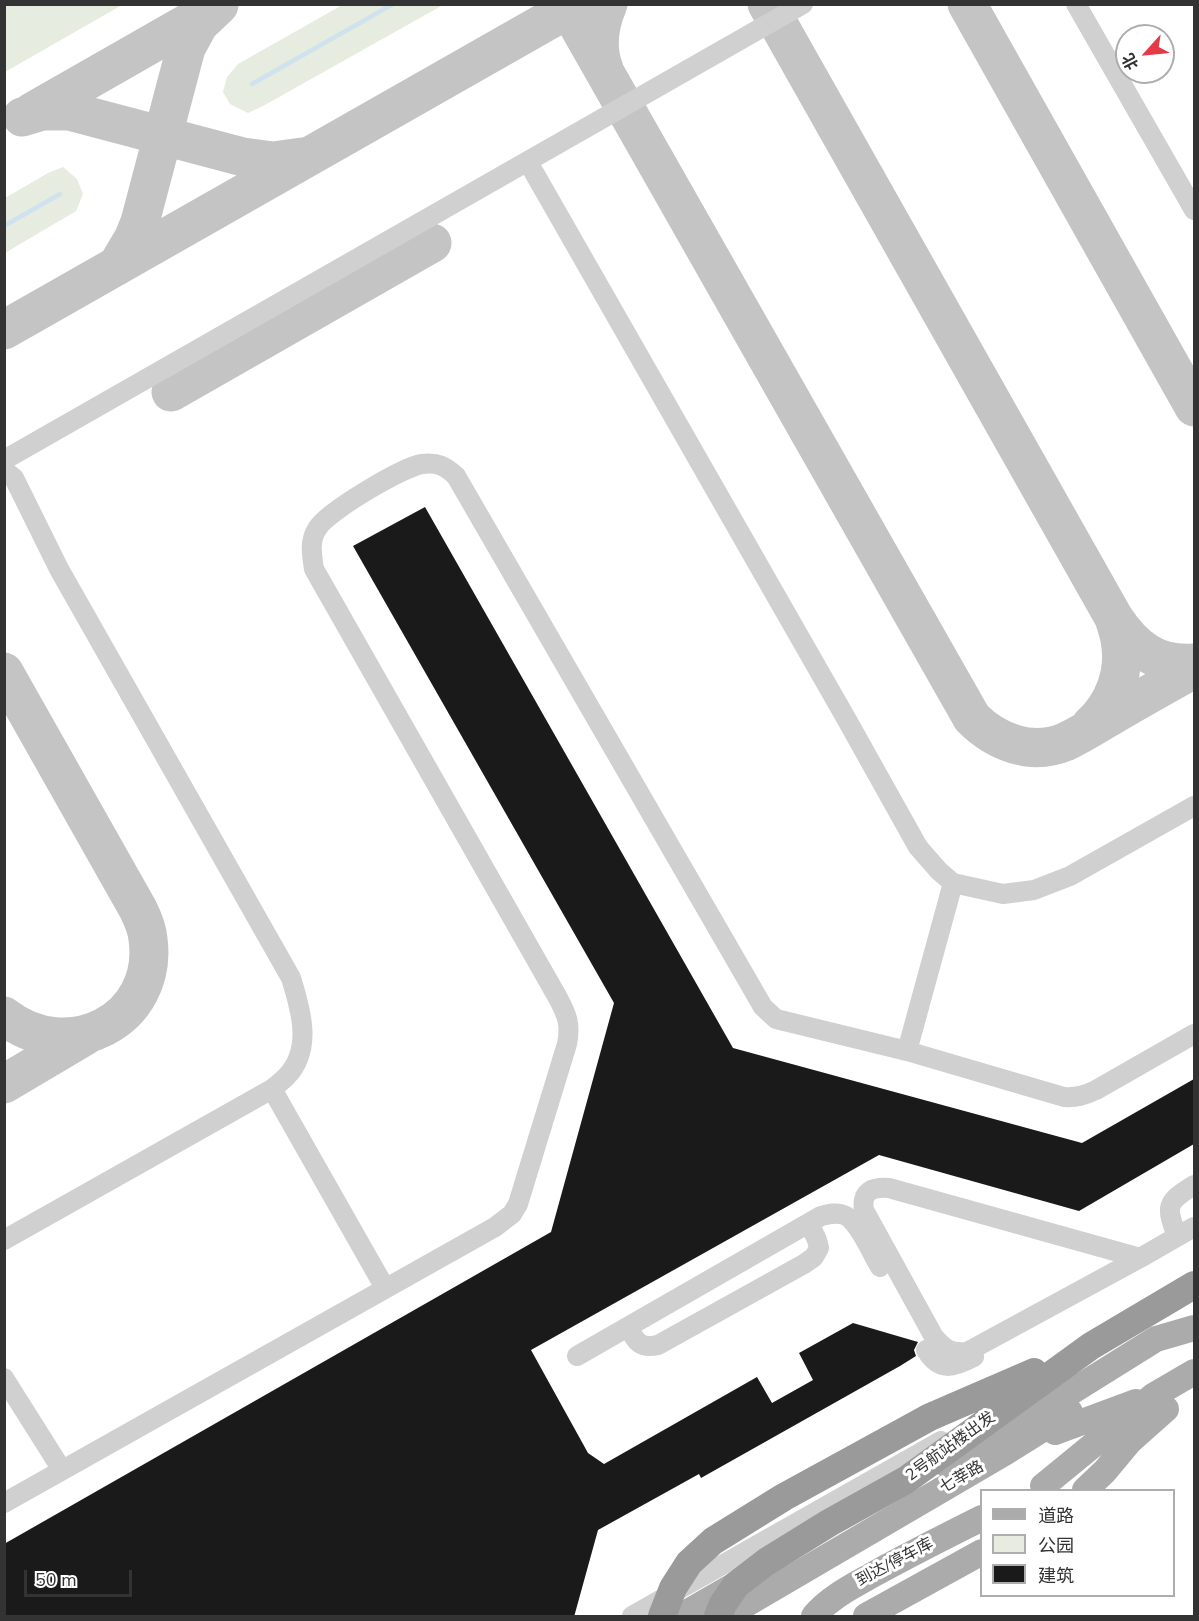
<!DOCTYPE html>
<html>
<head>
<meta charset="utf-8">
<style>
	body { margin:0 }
	#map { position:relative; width:1199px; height:1621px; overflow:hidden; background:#fff; font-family:"Nunito Sans","Noto Sans SC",sans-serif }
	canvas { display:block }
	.frame { position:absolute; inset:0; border:6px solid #333; pointer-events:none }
	.legend { position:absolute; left:980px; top:1489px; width:195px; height:108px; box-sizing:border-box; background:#fff; border:2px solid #adadad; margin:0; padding:8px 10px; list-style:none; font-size:18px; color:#333 }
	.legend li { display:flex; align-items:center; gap:12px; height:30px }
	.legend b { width:30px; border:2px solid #adadad }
	.north { position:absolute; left:1115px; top:24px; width:60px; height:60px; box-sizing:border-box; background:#fff; border:2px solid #adadad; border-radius:50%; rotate:243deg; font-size:16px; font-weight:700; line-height:24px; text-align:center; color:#333 }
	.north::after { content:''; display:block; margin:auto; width:21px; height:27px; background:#e63946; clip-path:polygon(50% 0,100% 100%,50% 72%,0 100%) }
	.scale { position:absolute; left:24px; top:1570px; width:108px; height:27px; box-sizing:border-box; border:3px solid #333; border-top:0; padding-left:8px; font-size:18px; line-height:21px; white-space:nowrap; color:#333; -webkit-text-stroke:4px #fff; paint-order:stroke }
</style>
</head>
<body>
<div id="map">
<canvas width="1199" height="1621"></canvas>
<div class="frame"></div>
<ul class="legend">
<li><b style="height:8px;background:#ababab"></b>道路</li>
<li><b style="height:16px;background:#e6ecdf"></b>公园</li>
<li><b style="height:16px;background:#1a1a1a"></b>建筑</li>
</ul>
<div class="north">北</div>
<div class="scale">50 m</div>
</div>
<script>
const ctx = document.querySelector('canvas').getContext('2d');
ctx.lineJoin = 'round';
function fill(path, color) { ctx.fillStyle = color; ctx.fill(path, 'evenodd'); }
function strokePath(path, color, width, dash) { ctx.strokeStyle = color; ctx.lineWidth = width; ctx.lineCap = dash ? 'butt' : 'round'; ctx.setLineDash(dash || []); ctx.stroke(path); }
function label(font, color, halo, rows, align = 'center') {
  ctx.font = font + ' "Nunito Sans","Noto Sans SC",sans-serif'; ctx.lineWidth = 6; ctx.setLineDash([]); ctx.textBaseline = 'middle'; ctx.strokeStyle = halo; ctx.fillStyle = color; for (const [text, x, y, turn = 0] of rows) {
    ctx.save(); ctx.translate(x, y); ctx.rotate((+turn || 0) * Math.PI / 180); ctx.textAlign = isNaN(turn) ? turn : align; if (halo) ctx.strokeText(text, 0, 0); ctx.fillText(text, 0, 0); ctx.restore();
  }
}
const green = new Path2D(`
	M5,4H122V5L5,72Z
	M344,4L443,5L263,106L248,113L230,104L223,92L227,77L238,64Z
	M63,167L77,179L83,194L76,211L5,253V198L48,173Z`);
const stream = new Path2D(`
	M252,84L393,4
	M4,226L60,194`);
const taxiway = new Path2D(`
	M566,4L972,718C996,742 1031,756 1065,742C1082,734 1097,724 1113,715C1140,699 1167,684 1194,669
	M767,4L1114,618C1134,648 1156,666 1194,663
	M967,4L1194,407
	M604,69C596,48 599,25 608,4
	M32,112L207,12
	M22,117L42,111H69L243,157L273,161L302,157
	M117,266L134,237L140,222L186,48L199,24L219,5
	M4,330L577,4
	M171,392L432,243
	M4,672L138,909C143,919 147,928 148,939C159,1021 68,1066 4,1016
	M1091,725C1114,704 1126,672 1120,640C1119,633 1116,625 1114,618
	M4,1084L85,1036`);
const building = new Path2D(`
	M425,507L733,1048L1082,1143L1194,1079V1144L1079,1211L879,1155L531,1350L588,1453L604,1464L757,1377L772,1403L813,1380L799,1353L853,1323L918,1342L914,1350L916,1356L900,1366L701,1478L699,1474L598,1530L574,1617H4V1544L551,1232L614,1003L353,546Z`);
const minor = new Path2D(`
	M1076,4L1194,210
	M528,162L847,720L918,847L939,871L953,883L1003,894L1034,890L1070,876L1194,806
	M4,460L803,4
	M4,470L14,478L59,569L291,978C301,1010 313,1050 286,1077C282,1081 277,1085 272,1089L4,1240
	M907,1051L953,883
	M272,1089L385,1288
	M1177,1237C1166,1206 1165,1203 1194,1185
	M1140,1258L889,1188C872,1187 861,1191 864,1210L934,1337C946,1350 949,1353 967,1352L1140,1258L1194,1227
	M629,1327C635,1342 641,1349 658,1345L804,1264L814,1257L819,1248L817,1240L809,1223
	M926,1350C939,1372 953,1368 974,1357
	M577,1356L821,1216C829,1214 836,1212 844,1215C858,1220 872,1254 880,1267
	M4,1378L62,1470
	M4,1503L495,1227L512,1214L518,1204L567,1044C571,1024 567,1015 558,998L314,569C312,556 309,541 317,529C326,512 403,467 422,464C438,462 445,466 456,476L763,1007L776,1019L907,1051L1064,1097C1077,1098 1085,1095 1096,1090L1194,1034
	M632,1616L941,1441`);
const major = new Path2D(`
	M1055,1432L1136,1402
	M946,1464L1055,1402L1156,1339L1194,1328
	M1043,1486L1153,1396L1194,1372
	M1085,1490L1105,1471L1130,1441L1166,1409
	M681,1616L740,1582
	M726,1616L1006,1452L1070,1412
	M814,1616C830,1597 853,1586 874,1574C910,1554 946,1536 982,1518
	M866,1616L982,1552`);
const highway = new Path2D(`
	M662,1616L673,1588L689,1563L713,1541L784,1497L930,1417L1034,1372
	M718,1616L723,1604L736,1585L766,1562L829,1523L906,1480L1091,1346L1194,1285`);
const streetNames = [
	["2号航站楼出发",951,1447,-36],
	["七莘路",962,1478,-30],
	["到达/停车库",895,1563,-28]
];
fill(green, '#e6ecdf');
strokePath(stream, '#cfe2ee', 4.5);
strokePath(taxiway, '#c4c4c4', 39);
fill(building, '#1a1a1a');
strokePath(minor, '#d0d0d0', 20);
strokePath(major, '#ababab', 26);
strokePath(highway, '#9a9a9a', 28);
label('16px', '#333', '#fff', streetNames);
</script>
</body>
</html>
